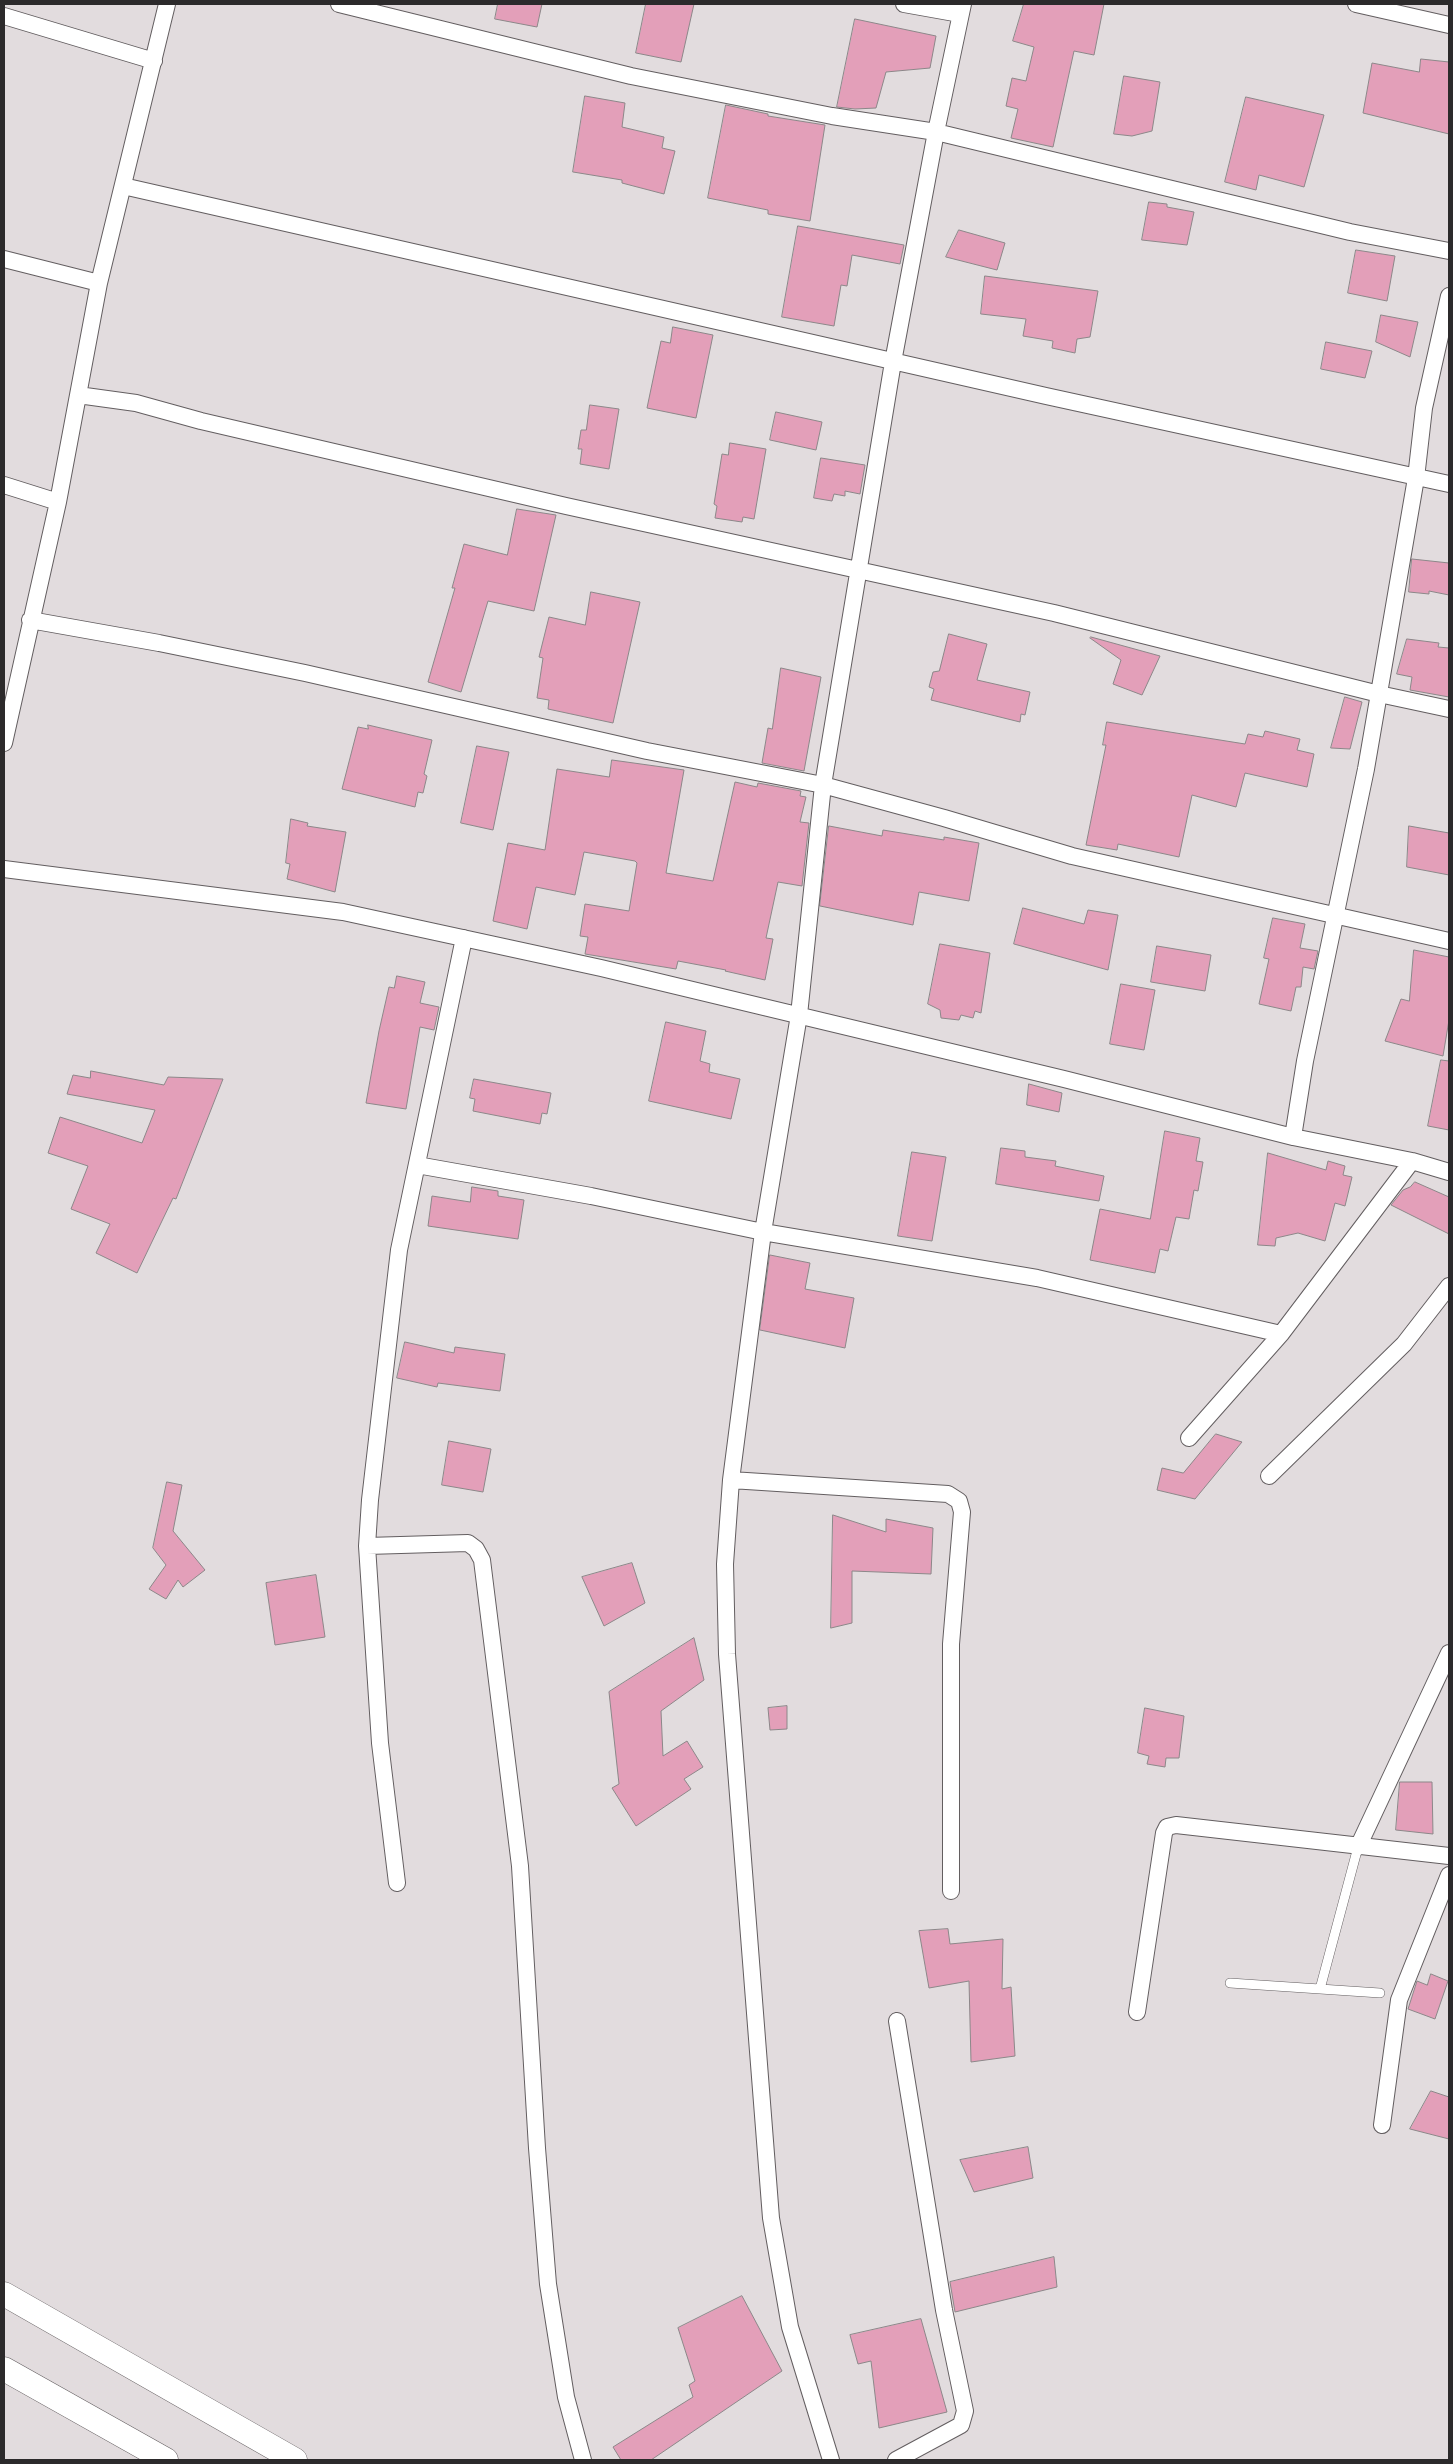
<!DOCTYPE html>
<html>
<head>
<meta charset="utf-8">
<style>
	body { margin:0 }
	#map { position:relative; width:1453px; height:2464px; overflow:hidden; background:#e2dcde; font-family:"Exo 2",sans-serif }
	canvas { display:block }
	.frame { position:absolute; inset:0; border:5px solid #2c2a2b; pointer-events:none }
</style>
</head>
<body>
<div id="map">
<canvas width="1453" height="2464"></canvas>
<div class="frame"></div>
</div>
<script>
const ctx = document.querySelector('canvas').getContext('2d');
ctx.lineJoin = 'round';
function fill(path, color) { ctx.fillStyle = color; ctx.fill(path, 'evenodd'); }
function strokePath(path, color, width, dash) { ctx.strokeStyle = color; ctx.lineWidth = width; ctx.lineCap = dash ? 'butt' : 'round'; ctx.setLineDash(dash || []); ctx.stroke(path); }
const building = new Path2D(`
	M498,4H542L537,27L495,19Z
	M646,4H694L681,62L636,53Z
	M1024,4H1104L1094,55L1074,51L1053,147L1011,138L1018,109L1006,106L1012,78L1026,81L1034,47L1013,41Z
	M855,19L936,36L930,68L886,72L876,108L855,109L837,107Z
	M1421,59L1449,62V134L1363,113L1372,63L1419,72Z
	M1124,76L1160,82L1152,131L1132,136L1114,134Z
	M585,96L625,103L622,127L664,137L662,148L675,151L664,194L622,183V180L573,172Z
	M1246,97L1324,115L1304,187L1259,175L1256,190L1225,182Z
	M726,105L768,114V116L825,125L810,221L768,214V210L708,198Z
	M1149,202L1167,204V207L1194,212L1187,245L1142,240Z
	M798,226L904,245L900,264L852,255L847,286L841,285L834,326L782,317Z
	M959,230L1005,243L997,270L946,257Z
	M1356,250L1395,256L1387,301L1348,293Z
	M985,276L1098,291L1090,337L1077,339L1075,353L1052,348L1053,341L1023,336L1026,319L981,314Z
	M1381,315L1418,322L1410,357L1376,342Z
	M673,327L713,335L696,418L647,408L661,341L670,343Z
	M1326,342L1372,351L1365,378L1321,369Z
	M590,405L619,409L609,469L580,464L582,449H578L581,430H586Z
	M776,412L822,422L816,450L770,440Z
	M730,443L766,449L754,519L743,517L742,522L715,518L717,506L714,504L722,454L728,455Z
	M821,458L865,465L860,494L845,491V496L834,494L832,501L814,498Z
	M517,509L556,515L534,611L488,601L461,692L428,682L455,588H452L464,544L507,555Z
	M1412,559L1449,563V595L1429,591V594L1409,592Z
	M591,592L640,602L613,723L548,709L549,700L537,698L543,658L539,657L549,617L585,625Z
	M949,634L987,644L977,680L1030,692L1025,715L1021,714L1020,722L931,700L934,689L929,687L933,672L939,671Z
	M1091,637L1160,656L1142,695L1113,684L1121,660L1090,638Z
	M1407,639L1439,643L1438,647L1449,648V697L1410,690L1412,677L1397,674Z
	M781,668L821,677L804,771L762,763L768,728L772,729Z
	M1345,697L1362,702L1350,749L1331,748Z
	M1107,722L1245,744L1248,734L1263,737L1265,731L1300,739L1297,750L1314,754L1307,787L1245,773L1236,807L1192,795L1179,857L1118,844L1117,850L1086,845L1106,745H1103Z
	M368,725L432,740L424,774L427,776L423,793L418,792L415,807L342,789L358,727L368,729Z
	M477,746L509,752L493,830L461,823Z
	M612,760L684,770L666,873L713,881L735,782L757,787L758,783L801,791L800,796L806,797L800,822L809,823L802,886L778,882L766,938L773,939L765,980L725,971L726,970L678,961L676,969L585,954L588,937L580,936L585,904L629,911L637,863L635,861L584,852L575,895L536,887L527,929L493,921L508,843L545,850L557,769L609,777Z
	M291,819L308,823L307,826L346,832L335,892L287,879L290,864L286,863Z
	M829,826L882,836L883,830L944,840V837L979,843L969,901L919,892L913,925L820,906Z
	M1409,826L1449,833V875L1407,867Z
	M1023,908L1084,924L1088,910L1118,915L1108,970L1014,944Z
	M1273,918L1305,924L1300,948L1318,951L1314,969L1303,967L1301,987H1296L1291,1011L1259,1004L1269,959L1264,958Z
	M940,944L990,953L981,1013L975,1011L973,1018L961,1015L959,1020L941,1018L940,1010L928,1004Z
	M1157,946L1211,955L1205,991L1151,982Z
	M1414,950L1449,957V1020L1443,1056L1385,1041L1401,999L1409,1001Z
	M397,976L425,982L420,1003L439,1007L434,1030L420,1027L406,1109L366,1103L379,1031L389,987L394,988Z
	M1121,984L1155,990L1144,1050L1110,1044Z
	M666,1022L706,1031L700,1061L710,1064L709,1072L740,1079L731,1119L649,1101Z
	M1441,1060L1449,1061V1130L1428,1126Z
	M91,1071L164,1085L168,1077L223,1079L176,1199L173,1198L137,1273L96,1253L110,1224L71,1209L88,1166L48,1153L60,1117L142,1143L155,1110L67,1094L73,1075L90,1078Z
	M474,1079L551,1093L547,1114L542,1113L540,1124L473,1111L475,1099L470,1098Z
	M1029,1084L1062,1093L1059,1112L1027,1105Z
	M1165,1131L1200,1138L1196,1161L1203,1162L1198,1191L1194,1190L1189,1219L1176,1217L1168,1251L1160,1249L1155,1273L1090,1260L1100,1209L1150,1219Z
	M1001,1148L1025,1151V1157L1056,1161L1055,1166L1104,1176L1099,1201L996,1184Z
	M912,1152L946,1157L932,1241L898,1236Z
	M1268,1153L1326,1170L1328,1161L1345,1166L1343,1175L1352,1177L1345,1206L1335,1203L1325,1241L1298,1233L1276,1238L1275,1246L1258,1245Z
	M1415,1182L1449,1197V1234L1391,1205L1403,1190L1410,1187Z
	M472,1187L498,1191V1196L524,1200L518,1239L428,1226L432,1196L470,1202Z
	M770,1255L810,1263L805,1289L854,1298L845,1348L760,1330Z
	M405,1342L454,1353L455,1347L505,1354L500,1391L438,1383L437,1387L397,1378Z
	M1216,1434L1242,1442L1195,1499L1157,1490L1162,1468L1183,1473Z
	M449,1441L491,1449L483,1492L442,1485Z
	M167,1482L182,1485L173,1531L205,1570L183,1587L178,1580L166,1599L149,1589L166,1565L153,1548Z
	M833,1515L886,1532V1519L933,1528L931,1574L852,1571V1623L831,1628Z
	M632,1563L645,1603L604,1626L582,1577Z
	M316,1575L325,1637L275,1645L266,1583Z
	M694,1638L704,1680L661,1711L663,1756L687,1741L703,1767L684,1779L691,1789L636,1826L612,1788L619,1784L609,1692Z
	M787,1706V1729L770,1730L768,1708Z
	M1145,1708L1184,1716L1179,1758H1166L1165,1767L1147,1764L1149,1756L1138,1753Z
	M1400,1782H1432L1433,1834L1396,1830Z
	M948,1929L950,1944L1003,1939L1002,1989L1011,1987L1015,2056L971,2062L969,1981L929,1988L919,1931Z
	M1431,1974L1448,1981L1435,2019L1408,2009L1417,1981L1427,1985Z
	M1431,2091L1449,2097V2139L1410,2129Z
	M1028,2147L1033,2178L974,2192L960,2160Z
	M1054,2257L1057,2287L955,2312L950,2282Z
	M742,2296L782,2371L651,2460H621L613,2447L693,2397L689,2385L695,2381L678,2328Z
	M921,2319L947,2412L879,2428L871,2361L858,2364L850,2335Z`);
const service = new Path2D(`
	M1230,1983L1380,1993
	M1320,1989L1358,1847`);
const minor = new Path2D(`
	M339,4L631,76L832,116L936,132L1350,232L1449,251
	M904,4L960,14
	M1356,4L1449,25
	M4,16L154,61
	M123,186L1046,396L1449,484
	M4,259L99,283
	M78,395L136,403L201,421L566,506L1054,613L1379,694L1449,709
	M4,485L58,502
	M30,620L159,643L305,673L647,751L823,785L944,818L1072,856L1449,941
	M4,743L58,502L99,283L167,4
	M4,869L343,912L601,968L1064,1079L1293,1137L1412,1161L1449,1172
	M1293,1137L1305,1061L1366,769L1416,478L1424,408L1449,296
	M417,1165L591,1196L763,1232L1037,1278L1281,1334
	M1189,1438L1281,1334L1412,1161
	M1269,1476L1404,1344L1449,1286
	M731,1480L948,1494L959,1501L962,1512L951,1644V1891
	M367,1546L468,1543L476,1549L482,1560L520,1866L537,2148L548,2284L566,2397L583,2460
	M1358,1847L1449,1653
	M397,1883L380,1743L367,1546L370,1500L399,1250L464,938
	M1137,2012L1164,1833L1167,1827L1176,1825L1449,1856
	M1382,2125L1399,2000L1449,1875
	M831,2460L790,2327L771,2218L727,1654L725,1564L731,1480L763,1232L799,1015L823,785L893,362L936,132L963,4
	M896,2460L961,2425L965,2411L944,2310L897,2021`);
const secondary = new Path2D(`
	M4,2294L295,2460
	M4,2369L166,2460`);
fill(building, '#e39fb9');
strokePath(building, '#8c8789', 1);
strokePath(service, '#635e60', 10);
strokePath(minor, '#635e60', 18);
strokePath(secondary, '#635e60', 25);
strokePath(service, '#fff', 9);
strokePath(minor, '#fff', 16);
strokePath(secondary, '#fff', 24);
</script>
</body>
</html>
